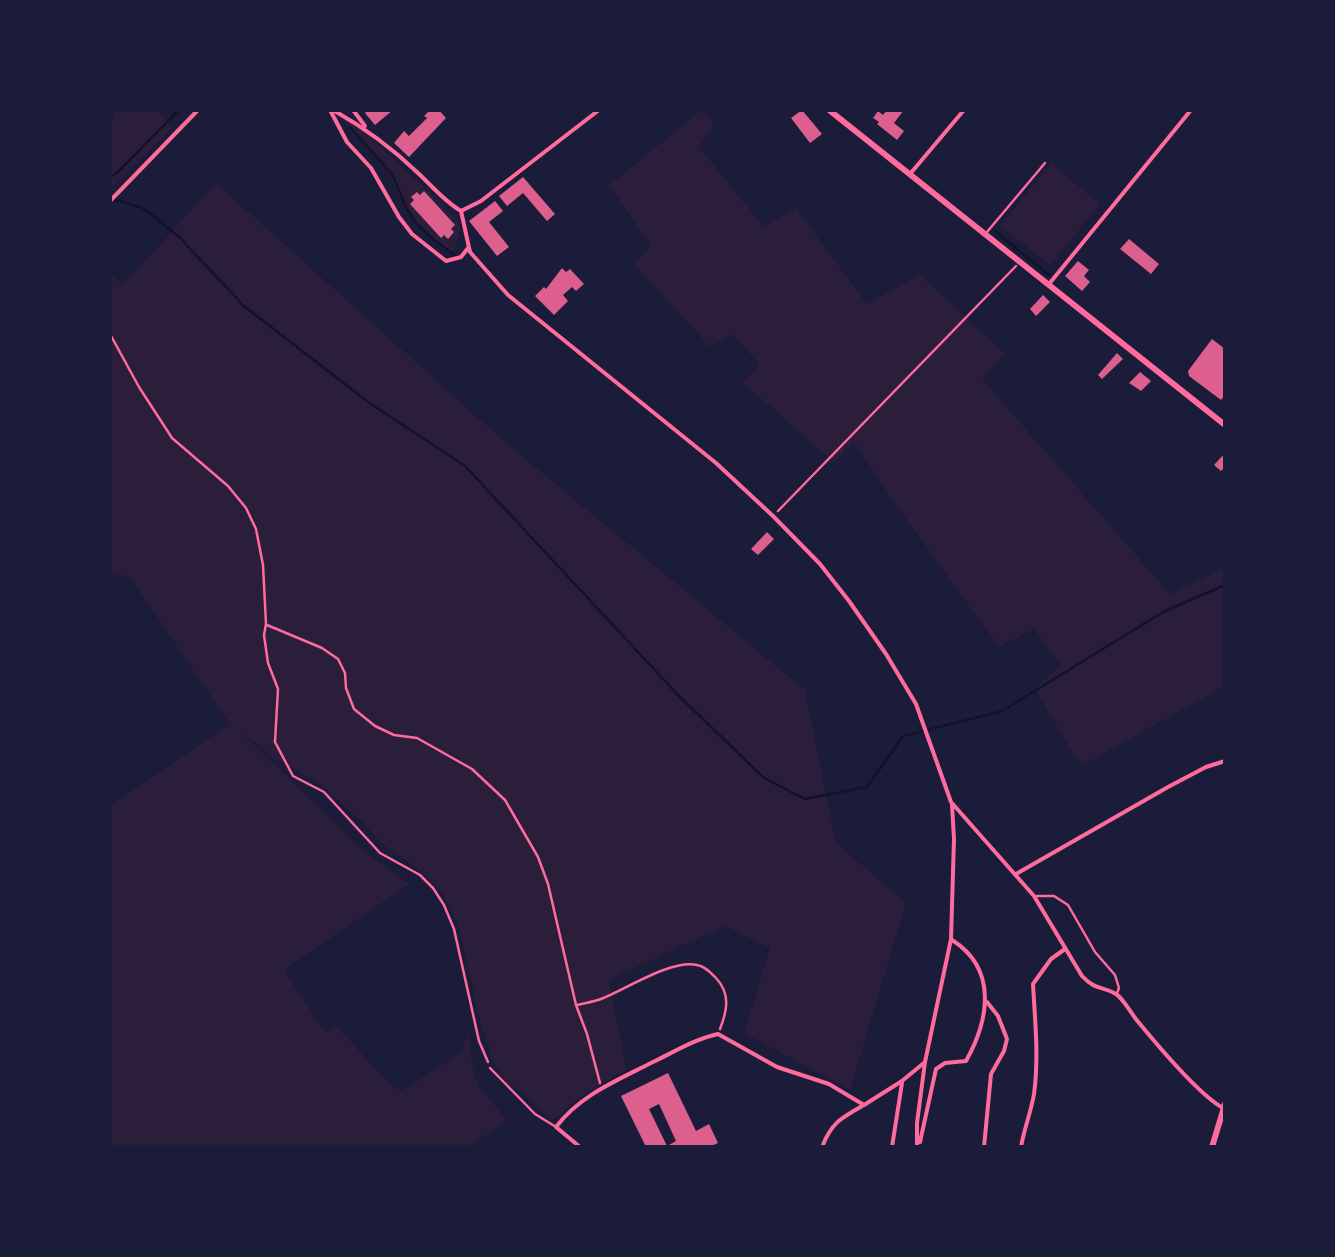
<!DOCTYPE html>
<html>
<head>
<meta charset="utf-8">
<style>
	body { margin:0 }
	#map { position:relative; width:1335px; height:1257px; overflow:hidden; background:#1b1b3a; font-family:"PT Sans Narrow",sans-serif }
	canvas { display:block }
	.frame { position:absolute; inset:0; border:112px solid #1b1b3a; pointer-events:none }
</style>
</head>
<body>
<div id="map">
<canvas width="1335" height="1257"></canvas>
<div class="frame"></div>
</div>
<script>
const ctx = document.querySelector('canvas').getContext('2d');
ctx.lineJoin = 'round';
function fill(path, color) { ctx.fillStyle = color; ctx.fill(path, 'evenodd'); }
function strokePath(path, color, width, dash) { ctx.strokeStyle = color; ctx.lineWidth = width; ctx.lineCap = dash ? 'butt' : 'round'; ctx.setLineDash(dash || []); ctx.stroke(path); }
const green = new Path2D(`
	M110,110H156L173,127L110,189V123L116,118Z
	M702,110L714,124L699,147L764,227L796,208L867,304L920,275L1005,354L982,379L1170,594L1225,568V686L1081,766L1034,688L1061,666L1034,629L999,647L891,498L854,442L834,462L742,382L760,365L732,334L710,347L634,264L651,246L609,185Z
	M347,117L441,202L456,219L460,227L458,241L451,253L416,225L384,167L351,132L344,120Z
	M1051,163L1100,204L1050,265L1000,226Z
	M216,183L505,442L805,690L836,843L906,903L850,1090L744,1033L770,948L725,926L608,980L627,1070L587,1092L551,1121L525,1094L507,1083L495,1064L480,1021L459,927L441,891L420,870L384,845L361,821L320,784L275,758L241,732L361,849L409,884L284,970L325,1033L336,1026L391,1085L402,1091L460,1053L468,1034C474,1083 474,1084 508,1120L468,1147H110V806L230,724L129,576L110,575V274L123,285Z`);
const stream = new Path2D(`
	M350,127L392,174L406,207L416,223L433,239L456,256
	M110,177L118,172L179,110
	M113,199L140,207L151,214L180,238L244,306L368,402L465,466L678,695L764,778L805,799L867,787L903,736L1002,711L1163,612L1225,585
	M995,231L1049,275`);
const building = new Path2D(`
	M368,110H393L375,125L365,113Z
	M430,110H439L446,118L409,157L394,143L404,131L409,136L427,118L424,116Z
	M802,110L822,134L810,143L791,118Z
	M887,110H904L894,123L904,131L897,140L877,124L879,122L873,118L878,111L883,115Z
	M523,177L555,214L547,221L523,193L507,206L499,196Z
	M424,191L455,225L451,229L454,232L448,239L444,235L441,238L410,204L414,200L411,197L417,192L420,195Z
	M495,201L503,211L489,222L509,247L497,256L469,221Z
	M1129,239L1159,264L1151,274L1120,249Z
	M1078,261L1089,270L1084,276L1090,282L1082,291L1065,276Z
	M562,268L566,272L570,269L584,284L576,291L572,287L563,295L568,301L554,315L535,296L544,287L546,289Z
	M1043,295L1050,302L1036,316L1030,309Z
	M1212,339L1225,349V395L1221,400L1189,376L1188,371Z
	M1117,353L1123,359L1102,379L1098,375Z
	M1140,372L1151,381L1141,391L1129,383Z
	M1225,453V467L1221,471L1214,465Z
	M767,532L774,539L758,555L751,549Z
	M668,1073L696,1131L709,1124L718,1143L709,1147H646L621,1096ZM659,1104L676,1141L667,1146L649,1109Z`);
const path = new Path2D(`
	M110,334L139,387L172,438L228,486L246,508L256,529L263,565L266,624L264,635L268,663L278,689L275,742L293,776L324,792L380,853L420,875L433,888L444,905L454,929L479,1041L488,1062
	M778,511L1016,266
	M267,625L322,648L338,659L345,673L346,688L354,709L375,726L394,735L417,738L472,769L505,800L538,857L548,884L576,1005L587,1034L600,1083
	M577,1005C585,1003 593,1002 601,999C625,990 671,959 697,965C705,966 711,973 716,978C731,994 727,1011 720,1029`);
const service = new Path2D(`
	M987,232L1045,163
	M1037,896H1054L1068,905L1095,952L1115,975L1119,988L1117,993
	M490,1068L535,1114L556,1127`);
const minor = new Path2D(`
	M330,110L347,142L371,168L399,217L412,234L446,261L461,257L468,248
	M333,110C365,128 391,147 418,173C432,186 444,201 461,211L470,252L508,295L716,463L773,516L820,564L849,601L886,654L916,704L951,802L1034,896L1082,976C1096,991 1103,986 1116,994C1125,1000 1132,1016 1140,1024C1159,1047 1198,1094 1223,1108
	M353,110L365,126
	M910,174L964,110
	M110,201L198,110
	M461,211L481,201L599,110
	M1049,284L1191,110
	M1016,874L1168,787L1206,767L1225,761
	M920,1142L936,1069L945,1063L966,1061C989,1020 998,969 952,940
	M580,1147L556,1127C580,1095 618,1080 653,1062C674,1052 695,1039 718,1034L777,1067L829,1084L864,1105L902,1081L925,1062
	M822,1147C832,1122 841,1118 864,1105
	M892,1147L902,1083
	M917,1147V1123L925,1062L951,939L954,839L952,805
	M984,1147L991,1074L1004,1051L1007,1039L998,1016L987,1002
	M1021,1147C1024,1129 1031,1112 1034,1094C1039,1057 1035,1021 1033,984L1051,959L1065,949`);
const secondary = new Path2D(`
	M829,110L1225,425
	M1212,1147L1225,1104`);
fill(green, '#2a1e3b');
strokePath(stream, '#12122b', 2.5);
fill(building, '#dd5f8e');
strokePath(path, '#ff6b9d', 2.5);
strokePath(service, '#ff6b9d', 2.5);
strokePath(minor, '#ff6b9d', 4);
strokePath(secondary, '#ff6b9d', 6);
</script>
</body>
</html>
